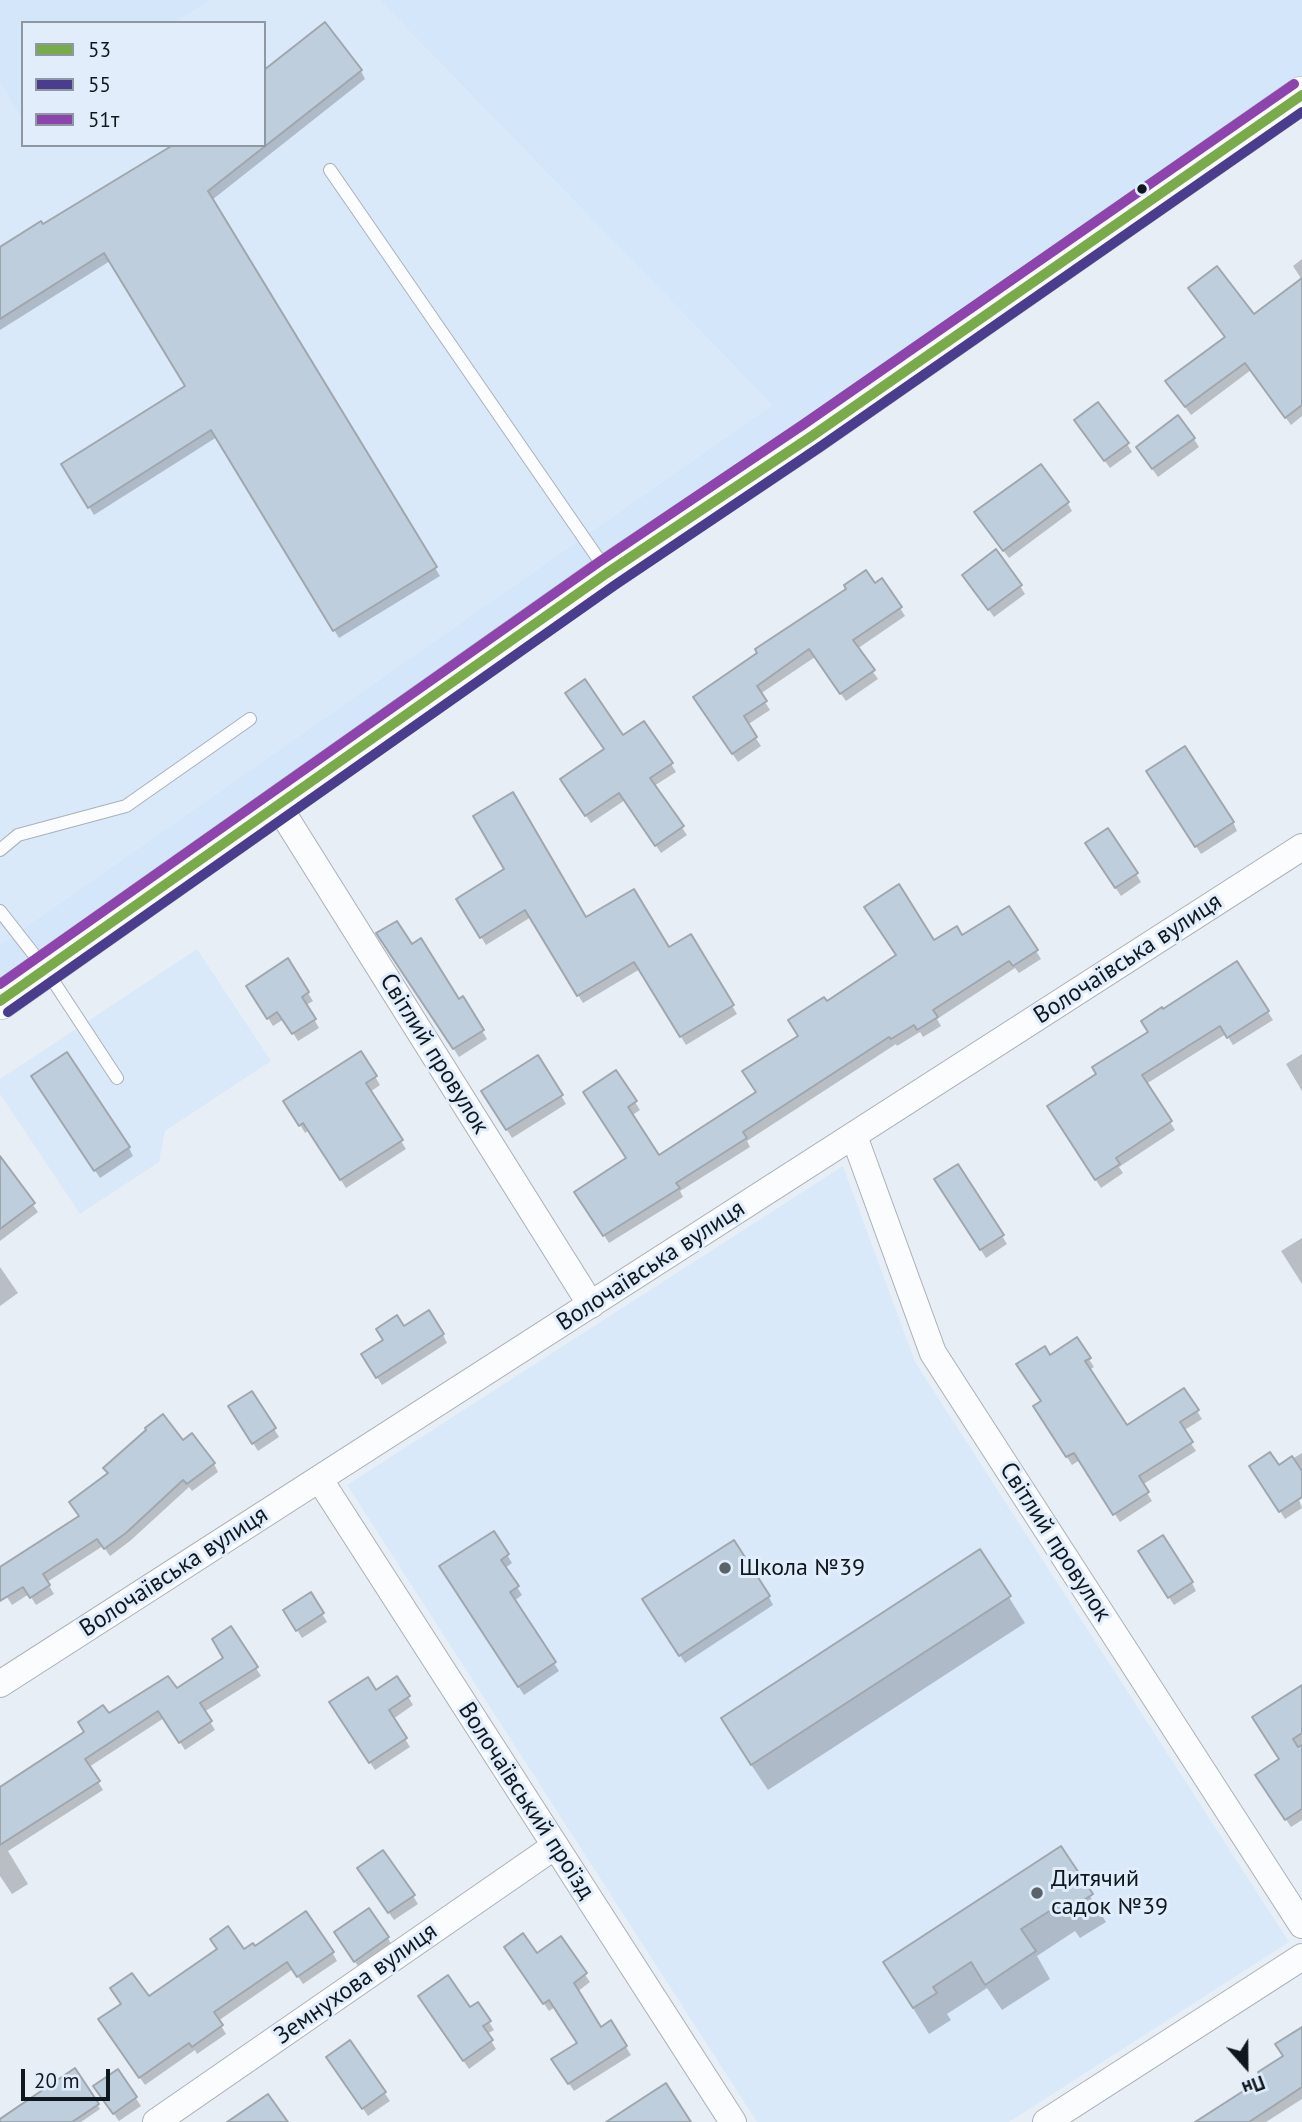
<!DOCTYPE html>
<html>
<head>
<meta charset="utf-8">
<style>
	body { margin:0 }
	#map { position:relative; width:1302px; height:2122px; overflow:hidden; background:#e7eef5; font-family:"PT Sans",sans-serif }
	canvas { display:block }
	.legend { position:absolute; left:21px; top:21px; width:245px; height:126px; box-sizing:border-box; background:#e1edfb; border:2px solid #8d98a3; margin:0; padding:9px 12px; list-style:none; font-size:21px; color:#10181f }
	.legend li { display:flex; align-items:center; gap:14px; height:35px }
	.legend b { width:35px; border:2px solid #8d98a3 }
	.north { position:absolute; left:1211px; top:2031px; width:70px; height:70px; -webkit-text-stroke:5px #e1edfb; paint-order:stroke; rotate:159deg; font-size:19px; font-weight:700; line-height:28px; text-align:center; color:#10181f }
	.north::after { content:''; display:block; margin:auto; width:24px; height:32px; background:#10181f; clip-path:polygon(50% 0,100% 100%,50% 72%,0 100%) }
	.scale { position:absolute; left:21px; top:2069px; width:89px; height:32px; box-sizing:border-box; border:4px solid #10181f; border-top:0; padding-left:9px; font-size:21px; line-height:24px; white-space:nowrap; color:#10181f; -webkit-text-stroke:5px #e1edfb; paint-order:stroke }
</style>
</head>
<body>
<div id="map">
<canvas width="1302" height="2122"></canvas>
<ul class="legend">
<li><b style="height:9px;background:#79ab4a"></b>53</li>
<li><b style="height:9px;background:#4a3d8e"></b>55</li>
<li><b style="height:9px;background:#8e44ad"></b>51т</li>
</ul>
<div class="north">Пн</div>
<div class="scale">20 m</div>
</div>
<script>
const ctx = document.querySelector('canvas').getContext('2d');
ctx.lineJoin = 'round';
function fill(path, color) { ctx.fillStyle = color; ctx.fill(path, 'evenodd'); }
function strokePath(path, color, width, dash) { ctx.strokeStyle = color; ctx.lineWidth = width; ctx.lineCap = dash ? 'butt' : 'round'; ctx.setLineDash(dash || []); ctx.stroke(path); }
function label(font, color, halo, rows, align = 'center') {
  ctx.font = font + ' "PT Sans",sans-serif'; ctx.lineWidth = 6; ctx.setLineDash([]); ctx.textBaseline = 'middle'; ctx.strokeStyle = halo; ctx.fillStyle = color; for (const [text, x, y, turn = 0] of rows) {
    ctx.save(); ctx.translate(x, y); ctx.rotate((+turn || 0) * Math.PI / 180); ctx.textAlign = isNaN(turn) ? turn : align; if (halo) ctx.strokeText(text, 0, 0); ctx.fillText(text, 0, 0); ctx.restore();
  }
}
const built = new Path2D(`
	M211,0H379L772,405L0,945V82L23,117V145H264V23H174Z
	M197,949L271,1061L165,1131L159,1162L80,1214L0,1094V1079Z
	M843,1166L915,1362L1289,1942L1009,2122H757L347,1485Z`);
const green = new Path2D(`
	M0,0H211L174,23H23L22,118L0,82Z
	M379,0H1302V95L0,1001V945L772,405Z`);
const shadow = new Path2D(`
	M361,71L365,79L212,200L440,576L339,638L217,437L94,515L68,473L187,387L110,261L0,330V249L42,226L264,145Z
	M1302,259V416L1291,425L1251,370L1191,415L1172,390L1253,317L1302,280L1293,266Z
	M1081,429L1127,444L1132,452L1110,468Z
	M1194,439L1199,447L1158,477L1143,456Z
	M1067,502L1072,511L1009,558L981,521Z
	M969,583L1020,586L1025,594L994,617Z
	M874,586L900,608L905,616L857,649L878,679L846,701L815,657L760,694L770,710L747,725L761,746L738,762L700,706Z
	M671,764L676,772L654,786L687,835L661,853L625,800L591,823L567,788Z
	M1153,780L1233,822L1237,831L1201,854Z
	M1092,852L1136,874L1141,882L1121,896Z
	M506,870L586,920L668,949L690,936L737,1014L686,1045L640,969L583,1003L531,917L486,945L458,900Z
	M962,938L1036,951L1041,959L1019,973L1015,968L937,1019L941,1026L923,1037L920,1032L897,1046L896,1044L747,1141L750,1147L680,1191L683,1197L609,1243L581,1200L628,1159L616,1072L640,1110L631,1116L658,1158L758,1093L826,1003L934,943Z
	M384,942L411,947L458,1001L463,999L487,1039L459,1057Z
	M308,993L313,1001L306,1005L319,1028L298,1041L284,1019L273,1026L253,994Z
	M1268,1012L1273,1020L1233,1045L1226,1034L1146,1084L1175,1130L1119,1167L1123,1173L1101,1188L1054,1115L1150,1032Z
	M361,1053L380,1085L370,1092L406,1149L346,1188L309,1130L305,1133L286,1101Z
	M1302,1054V1091L1286,1064Z
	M538,1057L566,1104L512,1138L483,1091Z
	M38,1085L129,1148L133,1156L100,1178Z
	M12,1176L38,1212L0,1241V1183Z
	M941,1188L1002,1236L1007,1244L986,1258Z
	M1302,1238V1284L1281,1251Z
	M0,1267L18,1293L0,1306Z
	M403,1329L443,1335L447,1343L382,1385L368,1363Z
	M1076,1339L1094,1367L1089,1370L1127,1427L1197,1411L1202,1419L1183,1431L1196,1451L1142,1485L1152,1501L1120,1522L1080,1460L1072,1465L1040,1415L1050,1357Z
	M252,1393L279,1437L258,1451L235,1415Z
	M182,1442L214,1464L218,1472L192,1491L189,1487L130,1541L110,1556L103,1546L47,1582L54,1594L36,1605L29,1594L12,1605L0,1586V1569L81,1517Z
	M1302,1453V1494L1298,1497L1302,1508L1285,1519L1256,1474L1279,1467Z
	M494,1533L512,1563L505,1568L522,1595L514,1601L559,1671L524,1695L446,1575Z
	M980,1551L1025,1623L768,1790L738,1745Z
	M1145,1560L1192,1583L1196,1591L1174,1605Z
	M310,1594L327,1622L302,1638L285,1610Z
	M769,1597L773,1605L685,1663L649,1608Z
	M256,1668L261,1676L204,1712L215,1730L185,1750L164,1718L89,1767L103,1790L8,1851L28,1884L12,1894L0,1876V1789L108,1716L176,1691Z
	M397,1678L413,1705L393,1719L410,1747L375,1770L336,1711L376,1692Z
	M1302,1704V1744L1296,1747L1302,1756V1820L1291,1827L1262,1783L1281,1760Z
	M1061,1849L1106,1922L1080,1938L1075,1931L1037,1956L1050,1979L1002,2010L987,1988L947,2014L951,2020L929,2034L885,1963Z
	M364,1877L413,1896L418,1904L394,1920Z
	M388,1938L392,1946L360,1969L341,1941Z
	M561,1939L590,1982L577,1992L600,2029L626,2047L631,2055L574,2091L558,2067L579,2043L555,2007L549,2011L511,1956L536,1955Z
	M255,1949L332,1952L337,1961L303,1984L293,1969L218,2021L226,2034L197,2054L195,2050L145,2085L105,2028L148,1999Z
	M425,2005L469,2009L489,2022L494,2030L487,2034L496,2049L469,2069Z
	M1302,2029V2099L1266,2122H1199L1264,2080L1285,2057Z
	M350,2042L390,2101L368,2116L333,2065Z
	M118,2072L141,2106L119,2121L100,2095Z
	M95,2101L100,2109L81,2122H0V2118L22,2103L24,2105Z`);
const building = new Path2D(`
	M325,22L362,70L208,191L437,567L333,631L211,430L88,508L61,464L185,386L104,253L0,319V247L41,221L43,224L173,145H264V70Z
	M1217,266L1254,314L1302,278V405L1285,418L1245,363L1185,407L1165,381L1225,337L1188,288Z
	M1098,402L1129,443L1104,461L1074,420Z
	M1178,415L1195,438L1152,469L1136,447Z
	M1041,464L1069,502L1003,551L974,512Z
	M996,549L1022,585L988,610L962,575Z
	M866,570L875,583L882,578L902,607L853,640L875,670L840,694L809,649L757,686L767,701L744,716L757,737L732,754L693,697L757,653L755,649L846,589L844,585Z
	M585,679L623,735L644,721L673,763L650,778L684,826L655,846L619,793L585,816L560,779L604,749L565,693Z
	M1185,746L1234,822L1195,847L1146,771Z
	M513,792L586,917L634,889L669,947L691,934L734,1005L680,1037L634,962L577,996L525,910L480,938L456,899L504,869L473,816Z
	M1108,828L1138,873L1115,888L1085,843Z
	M899,884L934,940L957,926L962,935L1009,906L1038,950L1013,966L1009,961L933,1010L938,1017L917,1030L914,1025L891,1039L889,1037L743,1132L747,1138L676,1183L680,1188L603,1236L574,1192L626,1158L583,1092L616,1070L637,1101L628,1107L659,1155L756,1092L742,1071L798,1036L788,1020L824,997L827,1001L896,955L864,907Z
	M397,921L412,944L421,938L459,999L463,996L484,1030L453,1049L376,933Z
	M288,958L309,992L302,997L316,1019L292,1034L277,1012L267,1019L246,986Z
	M1237,961L1269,1011L1227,1038L1220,1026L1142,1075L1172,1121L1116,1158L1120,1164L1095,1180L1047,1106L1096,1074L1092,1067L1148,1032L1141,1021L1162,1007L1163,1009Z
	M361,1051L377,1076L366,1083L403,1140L340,1180L303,1123L299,1126L283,1101Z
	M67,1052L130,1147L94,1171L31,1076Z
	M538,1055L563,1095L506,1130L481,1091Z
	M0,1156L35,1203L0,1229Z
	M958,1164L1004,1235L980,1250L934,1179Z
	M429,1310L444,1334L376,1378L361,1354L383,1340L376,1329L397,1315L404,1326Z
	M1077,1337L1091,1358L1085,1361L1127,1425L1184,1388L1199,1410L1180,1422L1193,1442L1139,1476L1149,1492L1113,1515L1074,1453L1066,1457L1033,1406L1041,1401L1016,1364L1045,1346L1050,1355Z
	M252,1391L276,1428L252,1444L228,1406Z
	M163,1414L183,1440L192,1433L215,1463L187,1484L183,1480L126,1533L104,1549L97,1539L43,1574L50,1585L30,1598L23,1587L0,1601V1567L79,1516L69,1502L108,1473L103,1468L146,1430L145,1428Z
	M1270,1452L1279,1465L1292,1456L1302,1471V1497L1279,1512L1249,1466Z
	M494,1531L509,1554L501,1560L519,1586L510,1592L556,1662L518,1687L439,1566Z
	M1163,1535L1193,1582L1168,1598L1138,1551Z
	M734,1540L770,1596L679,1656L642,1599Z
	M980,1549L1011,1596L751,1765L721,1718Z
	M311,1592L324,1613L296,1631L283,1610Z
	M231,1626L258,1667L200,1703L212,1721L179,1743L158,1711L85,1759L100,1781L0,1845V1787L84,1732L78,1722L103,1705L109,1713L168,1676L177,1688L223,1658L212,1639Z
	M397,1676L410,1696L389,1710L407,1738L369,1763L329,1702L368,1677L376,1690Z
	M1302,1685V1733L1293,1739L1298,1747L1302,1745V1809L1285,1820L1255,1775L1279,1759L1252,1717Z
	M1061,1846L1093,1894L1064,1913L1059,1905L1021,1929L1036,1951L985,1985L971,1962L933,1987L937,1993L913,2008L883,1962Z
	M383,1850L415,1895L388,1913L357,1868Z
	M369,1908L389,1937L354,1962L334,1932Z
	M306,1911L334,1952L297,1977L287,1962L214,2012L223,2025L192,2047L189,2043L139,2078L98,2019L121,2004L110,1988L132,1973L149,1996L217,1949L210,1939L228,1926L244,1949L253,1943L255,1946Z
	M523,1933L537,1953L561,1936L587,1973L574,1983L601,2027L611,2020L627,2046L568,2084L551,2059L577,2043L549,2000L543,2004L504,1947Z
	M448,1975L470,2007L478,2002L491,2021L483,2026L493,2040L463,2061L418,1996Z
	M1302,2027V2087L1249,2122H1195L1262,2079L1258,2072L1283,2056L1275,2044Z
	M350,2040L386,2092L362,2109L326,2057Z
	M75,2068L99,2104L72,2122H0V2119Z
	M118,2069L137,2097L113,2114L93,2086Z
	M666,2083L691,2122H606Z
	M268,2094L288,2122H227Z`);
const lane = new Path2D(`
	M330,170L606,570
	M0,850L18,835L126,806L250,719
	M0,911L46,970L117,1078`);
const street = new Path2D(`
	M277,804L591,1305
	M854,1136L933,1353L1302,1925
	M320,1480L733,2122
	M0,1684L1302,847
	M156,2122L555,1846
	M1046,2122L1302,1957`);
const secondary = new Path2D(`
	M0,1001L607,573L812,436L1302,95`);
const bus1 = new Path2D(`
	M0,1001L607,573L812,436L1302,95`);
const bus2 = new Path2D(`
	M8,1012L615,585L820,447L1302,112`);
const bus3 = new Path2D(`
	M0,984L599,562L804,424L1294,84`);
const markers = [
	[1142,189,6,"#10181f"],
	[725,1568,7,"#5b636a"],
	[1037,1893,7,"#5b636a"]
];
const streetNames = [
	["Волочаївська вулиця",1128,959,-33],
	["Світлий провулок",434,1054,58],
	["Волочаївська вулиця",651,1266,-33],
	["Світлий провулок",1055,1542,57],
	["Волочаївська вулиця",174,1572,-33],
	["Волочаївський проїзд",526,1801,57],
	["Земнухова вулиця",356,1984,-35]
];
const poiNames = [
	["Школа №39",739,1568],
	["Дитячий",1051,1879],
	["садок №39",1051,1907]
];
fill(built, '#dae9f9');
fill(green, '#d4e7fa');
fill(shadow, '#0003');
fill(building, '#becedd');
strokePath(building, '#a0a6ad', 2);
strokePath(lane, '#aab0b7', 14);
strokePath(street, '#aab0b7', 28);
strokePath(secondary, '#aab0b7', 38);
strokePath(lane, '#fbfcfe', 12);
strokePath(street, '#fbfcfe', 26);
strokePath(secondary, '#fbfcfe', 37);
strokePath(bus1, '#79ab4a', 10);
strokePath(bus2, '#4a3d8e', 10);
strokePath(bus3, '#8e44ad', 10);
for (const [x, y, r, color] of markers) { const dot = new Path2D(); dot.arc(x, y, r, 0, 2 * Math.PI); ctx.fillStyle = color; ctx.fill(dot); strokePath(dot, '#e1edfb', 2.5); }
label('24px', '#10181f', '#e1edfb', streetNames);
label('24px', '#10181f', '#e1edfb', poiNames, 'left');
</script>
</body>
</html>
